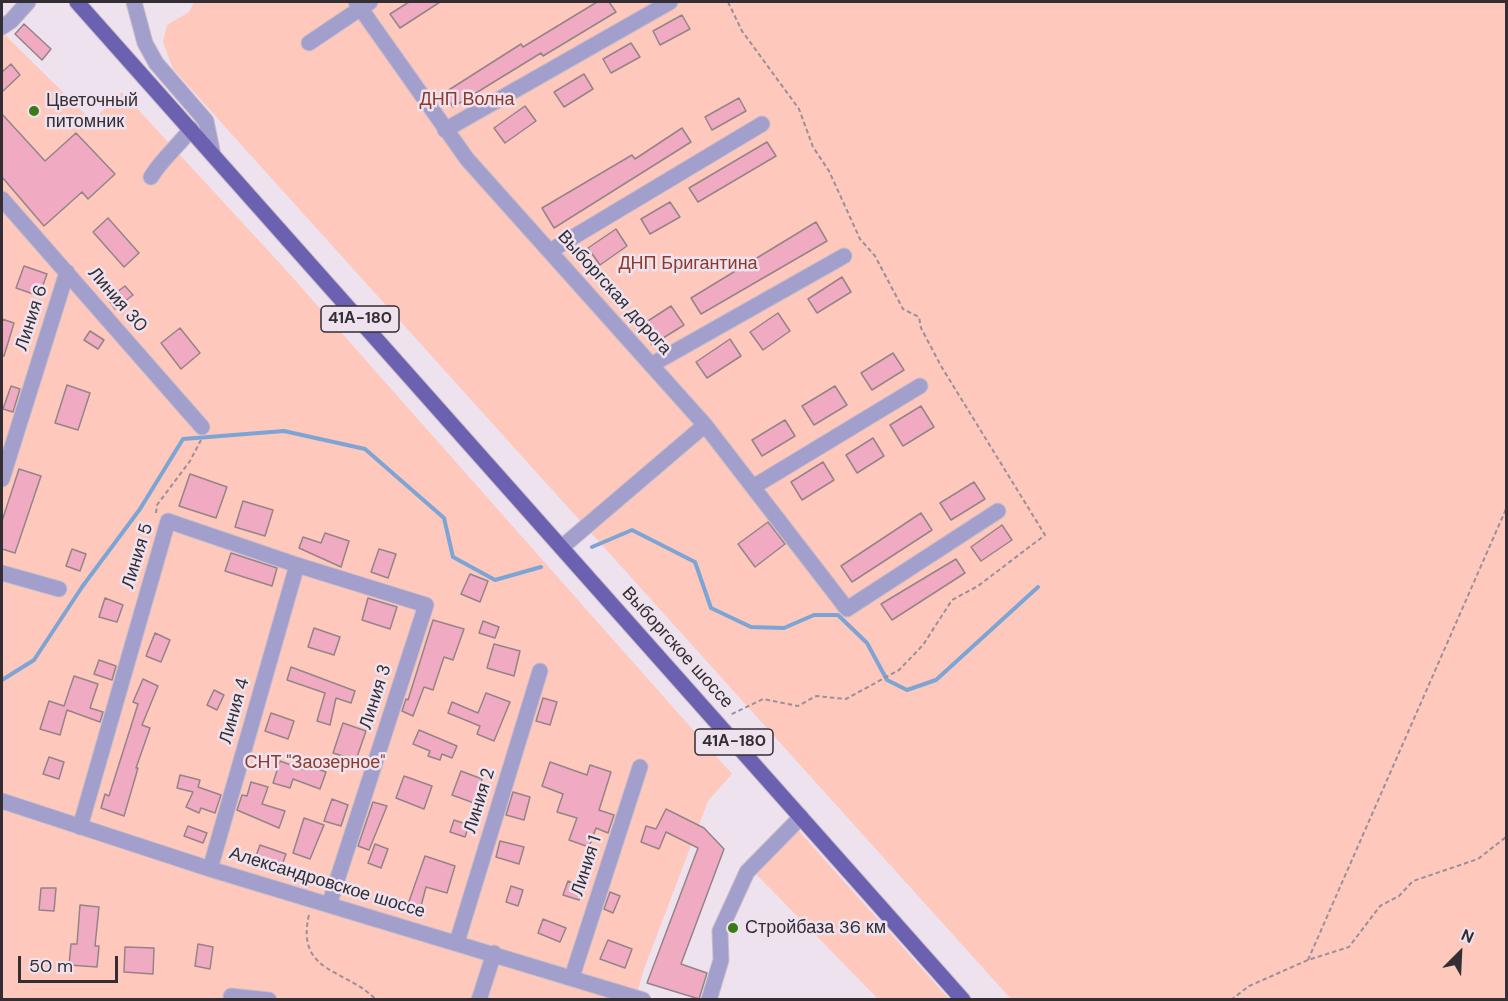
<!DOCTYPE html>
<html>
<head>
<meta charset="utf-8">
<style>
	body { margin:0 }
	#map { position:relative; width:1508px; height:1001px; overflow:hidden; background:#eee2ef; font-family:"DM Sans",sans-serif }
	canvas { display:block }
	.frame { position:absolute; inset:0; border:3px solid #332e33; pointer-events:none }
	.north { position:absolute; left:1430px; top:923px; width:60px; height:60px; -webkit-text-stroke:4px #eee2ef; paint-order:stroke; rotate:24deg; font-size:16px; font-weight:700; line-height:24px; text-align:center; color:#332e33 }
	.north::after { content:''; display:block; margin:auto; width:21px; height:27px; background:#332e33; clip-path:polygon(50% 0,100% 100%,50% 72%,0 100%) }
	.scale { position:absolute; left:18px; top:956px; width:100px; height:27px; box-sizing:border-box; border:3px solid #332e33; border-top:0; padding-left:8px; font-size:18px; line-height:21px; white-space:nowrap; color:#332e33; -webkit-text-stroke:4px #eee2ef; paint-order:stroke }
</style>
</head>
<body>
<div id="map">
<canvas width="1508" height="1001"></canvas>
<div class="frame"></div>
<div class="north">N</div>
<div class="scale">50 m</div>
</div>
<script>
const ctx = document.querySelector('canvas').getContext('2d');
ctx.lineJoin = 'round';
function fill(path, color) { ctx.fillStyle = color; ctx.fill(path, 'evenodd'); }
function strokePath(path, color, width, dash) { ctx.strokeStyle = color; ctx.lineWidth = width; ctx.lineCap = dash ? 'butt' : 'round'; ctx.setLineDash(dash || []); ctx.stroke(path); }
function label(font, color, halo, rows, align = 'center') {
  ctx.font = font + ' "DM Sans",sans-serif'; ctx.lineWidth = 5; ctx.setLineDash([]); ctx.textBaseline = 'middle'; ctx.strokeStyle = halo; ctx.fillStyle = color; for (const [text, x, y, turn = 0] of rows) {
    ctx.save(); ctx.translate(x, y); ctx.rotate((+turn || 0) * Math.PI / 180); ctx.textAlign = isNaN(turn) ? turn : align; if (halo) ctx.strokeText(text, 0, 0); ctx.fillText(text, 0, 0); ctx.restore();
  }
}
const green = new Path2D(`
	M194,2H1506V999H1011L173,69L163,42L167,25L189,12Z
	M2,32L92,121L122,92L285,269L732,774L708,801L644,969L636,997L643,999H2Z
	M798,830L949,999H878L755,873Z`);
const stream = new Path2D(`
	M592,547L632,530L695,562L711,608L751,627L784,628L814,615H838L867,643L887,680L907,690L936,680L1038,587
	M2,680L34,660L82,587L140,509L183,439L284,431L365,449L444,518L453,557L495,580L541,567`);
const building = new Path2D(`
	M409,2H440L400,28L390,14Z
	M597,2H609L616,12L543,56L541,53L453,107L444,93L521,44L523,47Z
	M682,15L690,29L660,45L653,31Z
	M24,24L51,49L42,60L15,34Z
	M631,43L640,57L611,73L603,59Z
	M11,64L20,75L2,92V72Z
	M584,74L593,89L564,107L554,92Z
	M739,98L746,111L712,130L705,117Z
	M525,106L536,121L505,143L494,128Z
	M2,114L45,161L76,133L115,174L88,199L82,192L44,226L2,177Z
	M682,128L691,142L554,228L542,208L632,155L635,159Z
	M767,142L776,156L698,202L689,188Z
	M670,202L680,217L650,234L641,219Z
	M108,218L139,253L124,267L93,232Z
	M816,222L827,241L701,314L691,298Z
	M616,229L627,246L600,265L588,248Z
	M24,266L47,274L39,296L16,288Z
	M842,277L851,292L817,313L808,299Z
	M125,286L133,295L115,309L108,299Z
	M671,306L684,325L652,345L640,326Z
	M778,313L790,331L763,350L750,332Z
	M2,319L14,323L4,356L2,355Z
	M180,328L200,353L181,369L161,343Z
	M90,331L104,340L98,349L84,340Z
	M730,339L741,356L707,378L696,362Z
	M893,353L904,370L872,390L861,373Z
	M67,385L90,393L78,430L55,423Z
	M11,386L20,389L13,412L3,409Z
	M835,386L847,405L814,425L802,406Z
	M921,406L934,427L903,446L890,425Z
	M785,420L795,436L762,456L752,440Z
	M873,438L884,456L857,473L846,455Z
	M823,462L834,480L802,500L791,482Z
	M19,469L41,476L15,553L2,549V521Z
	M190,474L227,487L216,518L179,506Z
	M974,482L985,499L951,520L940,503Z
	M243,501L273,510L265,536L235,527Z
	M921,513L932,530L852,582L841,566Z
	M768,522L785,544L755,567L738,544Z
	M1002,525L1012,540L981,561L971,547Z
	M325,533L349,541L341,567L299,548L303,537L321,543Z
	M72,549L86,554L80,571L66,566Z
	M379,549L396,554L388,578L371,572Z
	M231,553L277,568L272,586L225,571Z
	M956,559L965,573L892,620L881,604Z
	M470,574L488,581L480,602L461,594Z
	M105,598L123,605L117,622L99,617Z
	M368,598L397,607L390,629L362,620Z
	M433,620L464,629L453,660L444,657L433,690L424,687L413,716L402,711L406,699L408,700Z
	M483,621L499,627L495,638L479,633Z
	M314,628L340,637L334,655L308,647Z
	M155,633L170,640L161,662L146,656Z
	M494,644L520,651L514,676L487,668Z
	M99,660L116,666L112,680L94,674Z
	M291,667L355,691L351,703L336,698L330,725L317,721L325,693L287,680Z
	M74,676L98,684L90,708L103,712L100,722L67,710L60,735L40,729L49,701L64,706Z
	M143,679L158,686L142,725L150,728L136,768H138L124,816L101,808L105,794L109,796L138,704L133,702Z
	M214,690L224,695L217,710L207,705Z
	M486,693L510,702L494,741L477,734L480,726L448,713L452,702L478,713Z
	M543,698L557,702L550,725L536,721Z
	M271,713L294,721L288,739L265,731Z
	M343,723L366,731L356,760L333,753Z
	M419,730L457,746L452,758L442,754L440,760L428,756L430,751L413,744Z
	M49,757L64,762L59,779L43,774Z
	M280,761L305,770L307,765L326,772L320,789L293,779L290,788L273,783Z
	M550,762L587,775L590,765L611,772L599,810L614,815L608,833L596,828L589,847L569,840L577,818L557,812L563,794L542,786Z
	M461,771L482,779L474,803L452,795Z
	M180,775L200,780L198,787L221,795L215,813L201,808L199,813L186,807L193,792L177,788Z
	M404,776L432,786L424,809L396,798Z
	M251,782L268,787L262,804L285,811L279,828L237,810L242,795L247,796Z
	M513,792L530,797L524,820L506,815Z
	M332,799L348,805L341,826L324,821Z
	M373,802L387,806L369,850L358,846Z
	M666,809L704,828L724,849L681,964L707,973L699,999L647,983L698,848L666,832L659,849L641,842L646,826L656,829Z
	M304,818L324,825L310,859L293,853Z
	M454,820L469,825L465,837L450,832Z
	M188,826L207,833L203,843L184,836Z
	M500,841L524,847L519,864L496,857Z
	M375,844L388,849L381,868L368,863Z
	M260,845L286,854L282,865L256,856Z
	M425,856L455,866L447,893L426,887L420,910L407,907Z
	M568,881L584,887L579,900L563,895Z
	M511,886L523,890L518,906L506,902Z
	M41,888H56L54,911L39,910Z
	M610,892L620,896L613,913L604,909Z
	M80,905L99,907L95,946H99L97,967L69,965L71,944H77Z
	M543,919L566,928L560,942L538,933Z
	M608,940L632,949L625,968L600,959Z
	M198,944L213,947L210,969L195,966Z
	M125,947L154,948L153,974L124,972Z`);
const path = new Path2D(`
	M728,2L742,31L799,109L813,147L829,171L860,239L875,256L903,309L919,317L921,328L941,366L1045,535L978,586L952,600L923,645L899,670L846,699L816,696L798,706L763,699L730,715
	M156,513L157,505L190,461L201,440
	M309,915C295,974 348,969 376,1000
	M1308,960L1506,509
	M1231,1000L1249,986L1308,960L1349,947L1380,906L1399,896L1413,881L1478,859L1506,837`);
const minor = new Path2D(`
	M134,2L145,43L156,63L206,121L213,155
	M356,2L467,159L705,425L847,609L998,511
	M2,27L11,21L28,2
	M309,43L370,2
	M445,130L670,2
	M151,177C161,160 178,146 191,129
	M2,199L202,427
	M550,251L762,124
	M651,365L844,256
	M2,479L67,272
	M753,487L920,386
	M562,547L705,425
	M2,573L59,589
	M2,801L210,869L643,1000
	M80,827L168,521L297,565L426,605L329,905
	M210,869L297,565
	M457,942L540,671
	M572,977L640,767
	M231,996L269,1000
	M479,1000L494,953
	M709,1000L721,960L720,931L747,872L801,817`);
const major = new Path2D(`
	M77,2L963,1000`);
const markers = [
	[34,111,6,"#3c7a17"],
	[733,928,6,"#3c7a17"]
];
const shields = [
	[360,319,78],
	[734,742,78]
];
const shieldNames = [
	["41А-180",360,319],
	["41А-180",734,742]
];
const parkNames = [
	["ДНП Волна",467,100],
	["ДНП Бригантина",688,264],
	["СНТ \"Заозерное\"",315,763]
];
const poiNames = [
	["Цветочный",46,101],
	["питомник",46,122],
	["Стройбаза 36 км",745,928]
];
const streetNames = [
	["Выборгская дорога",614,293,48],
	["Линия 30",117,300,49],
	["Линия 6",32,318,-72],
	["Линия 5",138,556,-73],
	["Выборгское шоссе",677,648,48],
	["Линия 3",376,697,-72],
	["Линия 4",235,711,-74],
	["Линия 2",480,801,-73],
	["Линия 1",587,866,-72],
	["Александровское шоссе",327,883,17]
];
fill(green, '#fec8bc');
strokePath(stream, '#7ca5d6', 4);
fill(building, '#f0abc2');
strokePath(building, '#948488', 1.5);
strokePath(minor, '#c9bec9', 17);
strokePath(major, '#c9bec9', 17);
strokePath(path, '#99909a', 2, [4.5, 3]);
strokePath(minor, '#a39fcc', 15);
strokePath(major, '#6c60b1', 15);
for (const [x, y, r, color] of markers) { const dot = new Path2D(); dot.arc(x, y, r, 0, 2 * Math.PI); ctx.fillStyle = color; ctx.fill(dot); strokePath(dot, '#eee2ef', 2); }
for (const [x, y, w] of shields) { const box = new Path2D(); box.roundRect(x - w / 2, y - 13, w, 26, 4.5); ctx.fillStyle = '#eee2ef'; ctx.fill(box); strokePath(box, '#332e33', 1.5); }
label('bold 16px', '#332e33', null, shieldNames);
label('18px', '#8c3a2a', '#eee2ef', parkNames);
label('18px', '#332e33', '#eee2ef', poiNames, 'left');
label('18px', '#332e33', '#eee2ef', streetNames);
</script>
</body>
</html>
